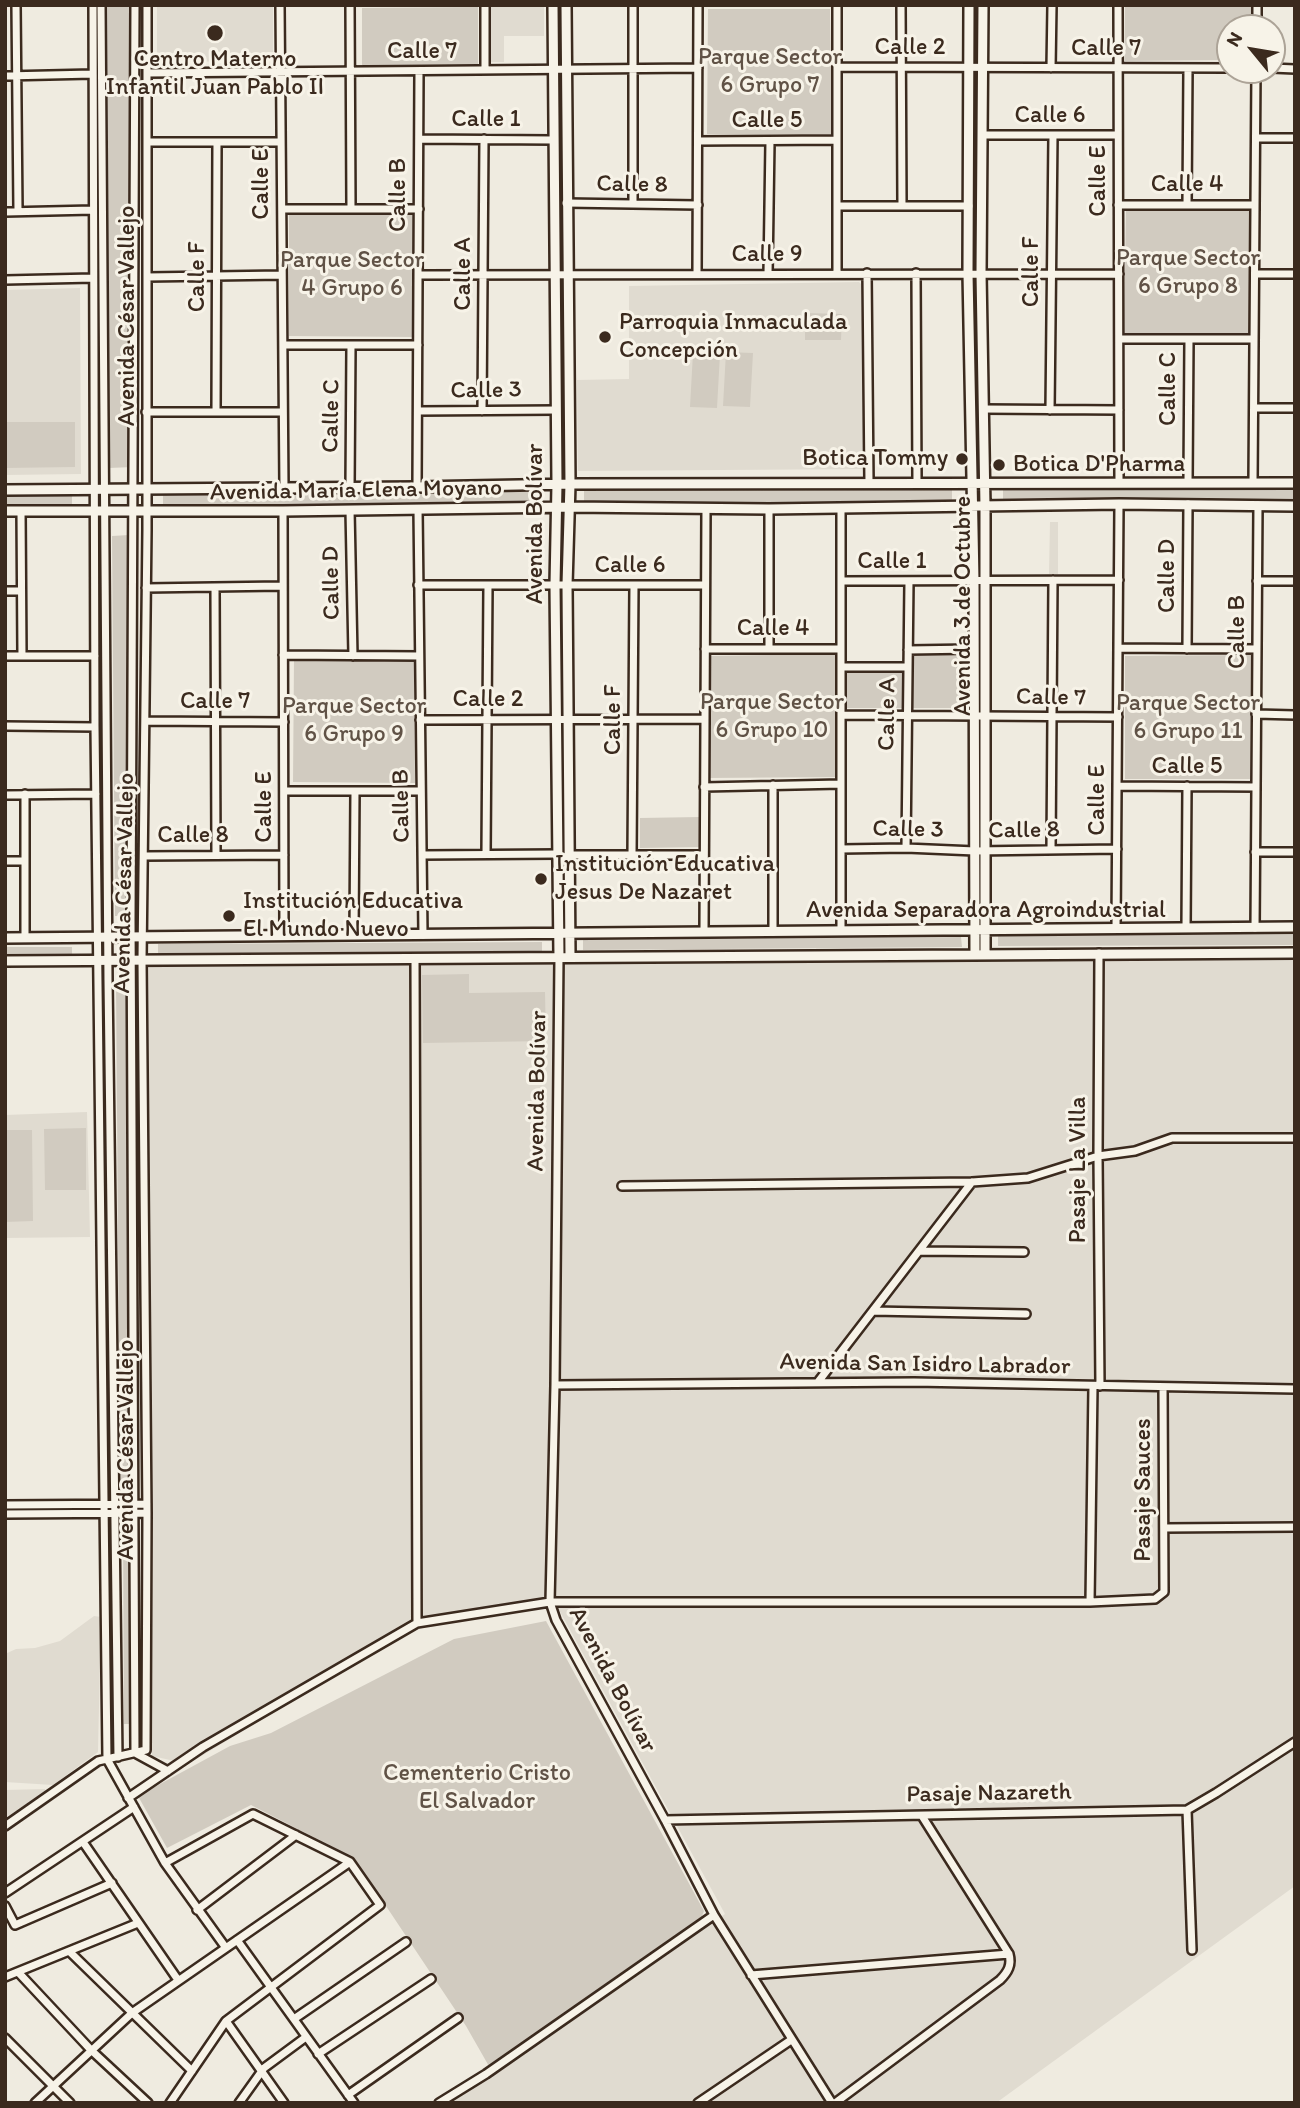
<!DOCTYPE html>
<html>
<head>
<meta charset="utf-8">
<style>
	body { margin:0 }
	#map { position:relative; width:1300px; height:2108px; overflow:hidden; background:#efebe0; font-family:Itim,sans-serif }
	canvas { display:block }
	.frame { position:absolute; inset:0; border:7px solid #3b2a1e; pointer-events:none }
	.north { position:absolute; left:1216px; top:14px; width:70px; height:70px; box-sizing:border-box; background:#f7f3e8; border:2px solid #aca397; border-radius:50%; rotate:300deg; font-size:19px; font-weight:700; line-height:28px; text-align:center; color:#3b2a1e }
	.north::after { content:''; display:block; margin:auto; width:24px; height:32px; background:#3b2a1e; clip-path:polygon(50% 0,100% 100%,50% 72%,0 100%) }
</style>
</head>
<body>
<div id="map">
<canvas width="1300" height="2108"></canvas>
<div class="frame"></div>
<div class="north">N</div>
</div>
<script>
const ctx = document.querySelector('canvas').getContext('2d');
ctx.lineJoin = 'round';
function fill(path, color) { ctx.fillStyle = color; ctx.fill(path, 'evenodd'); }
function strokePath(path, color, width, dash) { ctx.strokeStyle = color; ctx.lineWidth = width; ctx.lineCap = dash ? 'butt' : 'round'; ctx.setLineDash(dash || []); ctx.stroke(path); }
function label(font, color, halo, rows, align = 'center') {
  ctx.font = font + ' Itim,sans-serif'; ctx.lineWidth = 6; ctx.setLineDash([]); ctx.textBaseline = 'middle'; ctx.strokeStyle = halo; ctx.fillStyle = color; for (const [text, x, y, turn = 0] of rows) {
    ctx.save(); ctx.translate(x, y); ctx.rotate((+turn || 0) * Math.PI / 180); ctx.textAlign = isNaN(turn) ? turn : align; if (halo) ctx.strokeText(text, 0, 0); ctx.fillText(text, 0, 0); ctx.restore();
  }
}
const built = new Path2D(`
	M157,5H273V61L157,62Z
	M491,5H544V36H504V62H491Z
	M859,282L861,284L866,469L578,471L577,380L629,379V286Z
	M80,288L81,474L5,475V290Z
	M1050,522H1058V574H1049Z
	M1295,956V1886L996,2103H445L725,1914L558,1608L540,1599L418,1626L188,1764L152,1756L147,965Z
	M87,1112L90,1237L5,1238V1115Z
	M94,1616L101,1617L98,1752L53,1785L5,1782V1654L16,1649L35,1648L60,1641Z
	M45,1789V1792L5,1818V1790Z`);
const green = new Path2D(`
	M106,5H130L133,467L109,468Z
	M1125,5H1252V28H1230V60L1125,61Z
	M478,7V64L362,65V8Z
	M708,9H830L832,134H707Z
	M1126,210L1251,211L1250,335H1124Z
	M415,212L413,337L289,336V213Z
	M805,313L842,314L841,340H805Z
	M726,352L753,353L750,407L723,406Z
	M693,353L720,354L717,408L690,407Z
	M75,422V467L5,468V422Z
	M1295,488V502H1003V490Z
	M532,490V503L163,505V492Z
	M952,490V501L584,503V491Z
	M72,495V507L5,508V496Z
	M129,535L131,916H115L112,536Z
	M912,653H970L969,708H912Z
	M835,654L836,777L708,778V656Z
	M1251,655L1250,779H1125V656Z
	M294,659L414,660L415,783L293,782Z
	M844,673H903V708H844Z
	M700,817V847L640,848V818Z
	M1295,934V945L998,946V935Z
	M961,937L962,947L583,950V940Z
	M542,942V952L158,954V944Z
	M5,947H72V955L5,956Z
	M469,974V993L545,992L546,1041L423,1043L422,975Z
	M116,984H128L132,1492H120Z
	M86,1128V1190H45L44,1129Z
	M5,1130H32L33,1221L5,1222Z
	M130,1525L132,1724H124L123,1526Z
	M546,1621L704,1911L700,1921L490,2068L466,2026L354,1858L251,1805L167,1848L138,1796L230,1746L271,1733L454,1639Z`);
const minor = new Path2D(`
	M16,5L18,211
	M93,5L95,727L107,1759L165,1863L226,1948
	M101,5L108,980L118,1757
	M135,5L131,919L135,1753L168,1771
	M280,5L284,488
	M350,5L351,209
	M837,5V274
	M901,5L902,206
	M1118,5L1119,482
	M1257,28V5
	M837,67L1230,68
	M1051,68L1052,5
	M1272,68L1295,69
	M485,70V5
	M147,73L698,68
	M5,76L93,74
	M982,135H1118
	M1256,138H1295
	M419,139L553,140
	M698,141L837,140
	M147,142H281
	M566,203L698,205
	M633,204V5
	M1118,205H1255
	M1187,205L1188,68
	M837,206H969
	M282,209H419
	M5,212L93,210
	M867,273L869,483
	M916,273L917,483
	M697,274L698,5
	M768,274L770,141
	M1255,274H1295
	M418,275L1119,274
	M147,277L282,275
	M5,280L93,278
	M1119,339H1254
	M283,345H418
	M1254,408H1295
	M983,409L1119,410
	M1050,410L1053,135
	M418,411L556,410
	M482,411L484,139
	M146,412H282
	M216,412L217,142
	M1188,482L1189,339
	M1253,482L1256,70
	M417,487L419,71
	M350,488L351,345
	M418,509L423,935
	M769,509V649
	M350,510L353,656
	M21,511L22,656
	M283,511L284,936
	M841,581L1119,580
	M1257,581H1295
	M418,585H705
	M215,587L216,855
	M146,588L281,586
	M5,591H20
	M1118,648L1257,649
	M705,649H841
	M1187,649L1188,504
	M908,650L973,649
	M283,655L419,656
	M5,656H95
	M841,667H908
	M1256,714L1295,715
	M841,715L1118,717
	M420,720L705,719
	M146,721L284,722
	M5,726L95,727
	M773,785V932
	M1117,786L1256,787
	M704,787L841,784
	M284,791H421
	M25,794V938
	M5,795L96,794
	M906,848L909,581
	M841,849L906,848L975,851L1117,849
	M1051,850L1053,580
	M1255,852H1295
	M486,854L488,585
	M422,855L558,854
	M570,855H704
	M632,855L634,585
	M144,856L284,855
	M5,861H25
	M1186,928L1187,786
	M1255,928L1258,505
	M1116,929L1119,504
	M841,931V508
	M704,932L706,508
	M354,935L355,791
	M1099,953L1098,1156L1100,1386
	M559,957L555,1385L550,1602L556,1620L665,1820L714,1915L832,2103
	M415,958L417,1623
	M622,1186L972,1182L1028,1178L1098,1156L1135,1151L1172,1138H1295
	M919,1251L1024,1252
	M873,1311L1026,1314
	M818,1382L972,1182
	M555,1385L914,1382L1295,1389
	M5,1505L147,1504
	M5,1514L147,1513
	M1164,1528L1295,1527
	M1090,1602L1093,1386
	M128,1798L203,1747L417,1623L550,1602H1090L1155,1599L1164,1592L1163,1387
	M1187,1810L1192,1950
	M665,1820L1187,1810L1216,1793L1295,1742
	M5,1826L98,1761L146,1750L147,1513L142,960L147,530V5
	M83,1842L178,1980
	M165,1863L253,1814L350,1862L380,1905L226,2021L170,2103
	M5,1893L134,1807
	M5,1906L15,1925L112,1883
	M197,1910L296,1835
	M237,1940L354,2103
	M70,1952L192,2071
	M18,1972L91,2050L148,2103
	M751,1975L1009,1954
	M5,1977L138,1923
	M294,2019L406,1942
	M226,2021L284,2103
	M5,2038L70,2103
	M318,2054L431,1979
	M348,2095L458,2018
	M35,2103L132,2013L350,1862
	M239,2103L264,2068L306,2037
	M439,2103L486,2074L714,1915
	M698,2103L791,2040
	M835,2103L1000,1980C1008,1972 1012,1965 1009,1954L922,1816`);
const tertiary = new Path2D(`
	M553,5L557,484L555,585L559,957
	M566,5L570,484L567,585L570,957
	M969,5L968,273L974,581L975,954
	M983,5L981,273L985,507V954
	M5,490L417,487L570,484L1295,483
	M5,511H283L569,507L769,509L1119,504L1295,506
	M5,938L1295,927
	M5,961L1295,953`);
const markers = [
	[215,33,9,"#3b2a1e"],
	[605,337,7,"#3b2a1e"],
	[962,459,7,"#3b2a1e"],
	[999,465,7,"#3b2a1e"],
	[541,879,7,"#3b2a1e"],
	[229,916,7,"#3b2a1e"]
];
const streetNames = [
	["Calle 2",910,48],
	["Calle 7",1106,49],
	["Calle 7",422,52],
	["Calle 6",1050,116],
	["Calle 1",486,120],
	["Calle 5",767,121],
	["Calle E",1099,181,-90],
	["Calle E",262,184,-90],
	["Calle 8",632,185,1],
	["Calle 4",1187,185],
	["Calle B",399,195,-90],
	["Calle 9",767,255],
	["Calle F",1032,272,-90],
	["Calle A",464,274,-90],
	["Calle F",198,277,-90],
	["Avenida César Vallejo",128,316,-90],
	["Calle C",1169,389,-90],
	["Calle 3",486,391,-1],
	["Calle C",332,416,-89],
	["Avenida María Elena Moyano",356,491,-1],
	["Avenida Bolívar",536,524,-90],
	["Calle 1",892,562],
	["Calle 6",630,566],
	["Calle D",1168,576,-90],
	["Calle D",332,583,-91],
	["Avenida 3 de Octubre",964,606,-90],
	["Calle 4",773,629],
	["Calle B",1238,632,-90],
	["Calle 7",1051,698,1],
	["Calle 2",488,700],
	["Calle 7",215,702],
	["Calle A",888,714,-89],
	["Calle F",614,720,-90],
	["Calle 5",1187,767],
	["Calle E",1098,800,-90],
	["Calle B",402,806,-91],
	["Calle E",265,807,-90],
	["Calle 3",908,830,1],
	["Calle 8",1024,831,-1],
	["Calle 8",193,836],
	["Avenida César Vallejo",125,883,-89],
	["Avenida Separadora Agroindustrial",986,911],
	["Avenida Bolívar",538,1091,-89],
	["Pasaje La Villa",1079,1170,-90],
	["Avenida San Isidro Labrador",925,1365,1],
	["Avenida César Vallejo",127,1450,-90],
	["Pasaje Sauces",1144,1490,-90],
	["Avenida Bolívar",612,1680,62],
	["Pasaje Nazareth",989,1794,-1]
];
const parkNames = [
	["Parque Sector",770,58],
	["6 Grupo 7",770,86],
	["Parque Sector",1188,259],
	["6 Grupo 8",1188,287],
	["Parque Sector",352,261],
	["4 Grupo 6",352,289],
	["Parque Sector",772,703],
	["6 Grupo 10",772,731],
	["Parque Sector",1188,704],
	["6 Grupo 11",1188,732],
	["Parque Sector",354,707],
	["6 Grupo 9",354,735],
	["Cementerio Cristo",477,1774],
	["El Salvador",477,1802]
];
const poiNames = [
	["Centro Materno",215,60,"center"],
	["Infantil Juan Pablo II",215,88,"center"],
	["Parroquia Inmaculada",619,323],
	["Concepción",619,351],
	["Botica Tommy",948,459,"right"],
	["Botica D'Pharma",1013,465],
	["Institución Educativa",555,865],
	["Jesus De Nazaret",555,893],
	["Institución Educativa",243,902],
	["El Mundo Nuevo",243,930]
];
fill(built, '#e0dbd0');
fill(green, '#d1cbc0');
strokePath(minor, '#3b2a1e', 12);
strokePath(tertiary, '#3b2a1e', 14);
strokePath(minor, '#f7f3e8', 7);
strokePath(tertiary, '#f7f3e8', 9);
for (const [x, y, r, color] of markers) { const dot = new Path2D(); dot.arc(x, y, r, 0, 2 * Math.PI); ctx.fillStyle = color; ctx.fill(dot); strokePath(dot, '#f7f3e8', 2.5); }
label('24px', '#3b2a1e', '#f7f3e8', streetNames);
label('24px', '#605246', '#f7f3e8', parkNames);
label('24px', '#3b2a1e', '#f7f3e8', poiNames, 'left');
</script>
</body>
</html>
